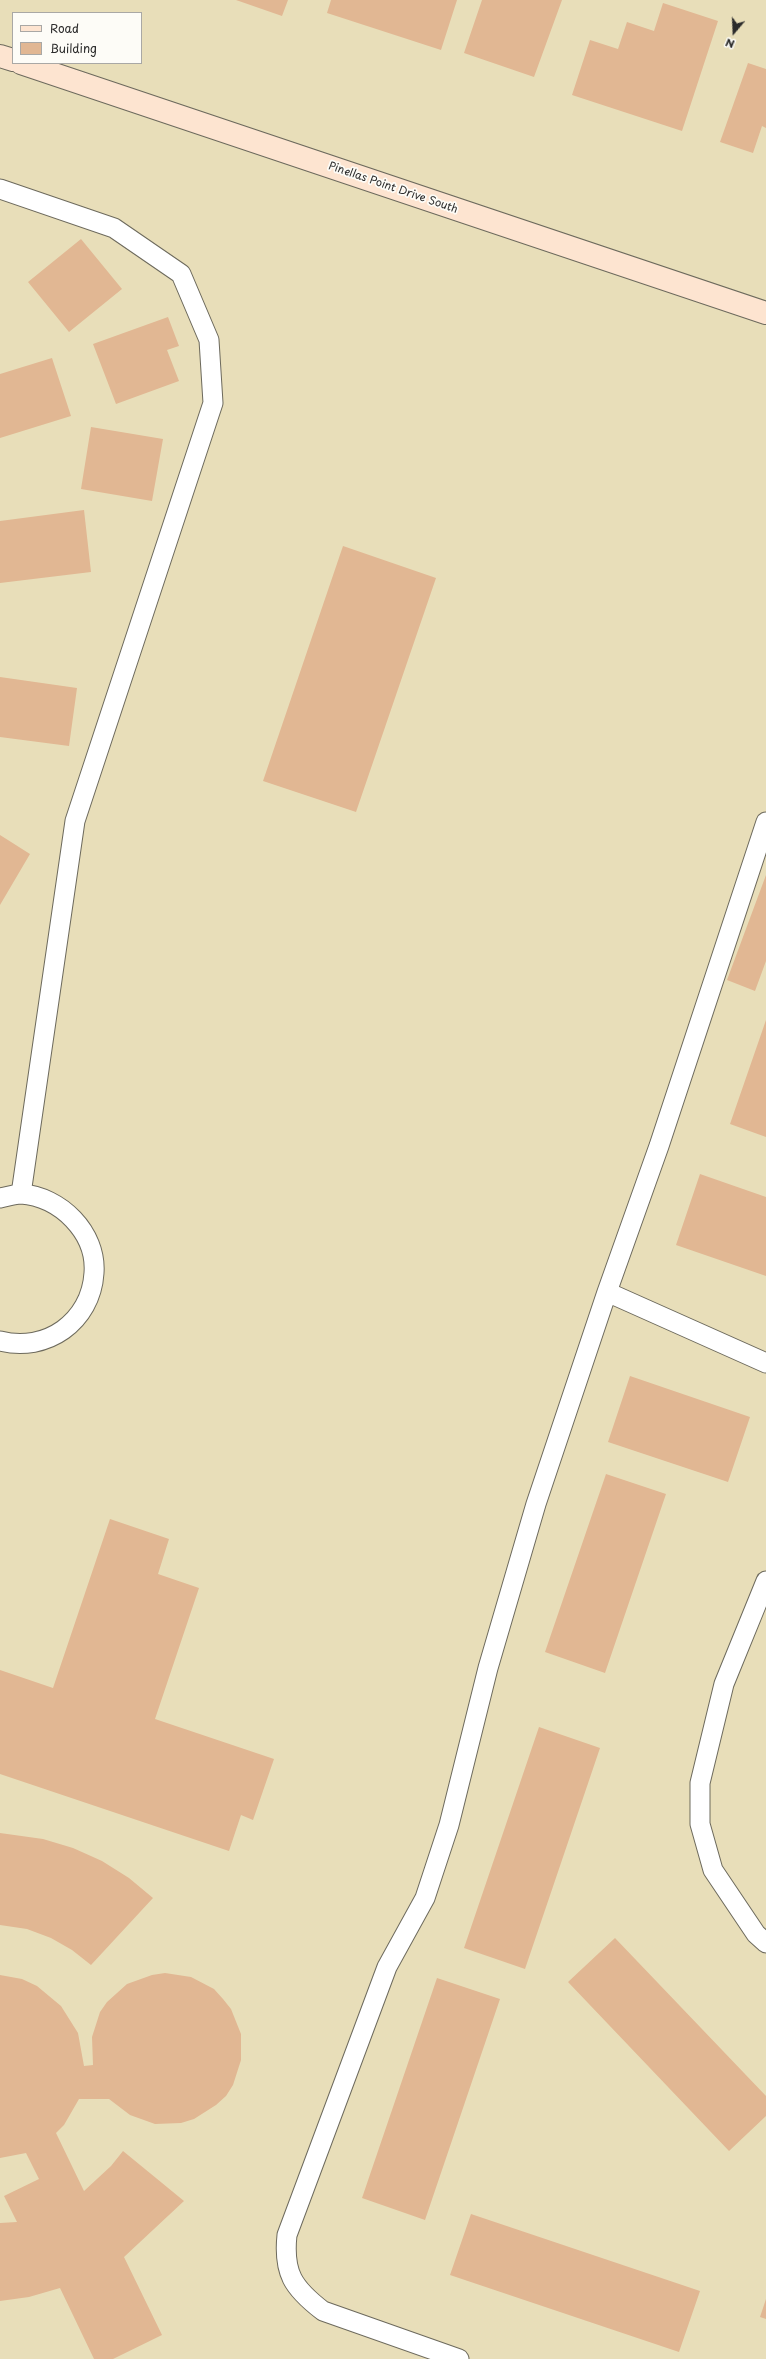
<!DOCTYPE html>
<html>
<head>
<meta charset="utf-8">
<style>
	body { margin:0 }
	#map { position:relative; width:766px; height:2359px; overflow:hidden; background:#e8deb9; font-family:"Playpen Sans",sans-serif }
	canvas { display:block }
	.legend { position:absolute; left:12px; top:12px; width:130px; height:52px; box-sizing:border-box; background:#fdfcf7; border:1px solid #a9a8a5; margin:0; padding:5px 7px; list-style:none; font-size:12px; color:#2b2b2b }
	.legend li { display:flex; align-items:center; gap:8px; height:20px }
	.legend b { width:20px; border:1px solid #a9a8a5 }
	.north { position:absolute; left:714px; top:12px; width:40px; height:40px; -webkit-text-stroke:3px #fdfcf7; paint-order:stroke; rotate:199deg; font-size:11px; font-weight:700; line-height:16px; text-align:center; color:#2b2b2b }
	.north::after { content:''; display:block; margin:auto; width:14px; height:18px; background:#2b2b2b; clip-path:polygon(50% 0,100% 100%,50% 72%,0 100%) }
</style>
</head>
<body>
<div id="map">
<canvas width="766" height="2359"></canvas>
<ul class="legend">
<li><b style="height:5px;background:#fde4d0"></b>Road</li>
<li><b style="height:11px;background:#e1b793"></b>Building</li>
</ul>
<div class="north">N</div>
</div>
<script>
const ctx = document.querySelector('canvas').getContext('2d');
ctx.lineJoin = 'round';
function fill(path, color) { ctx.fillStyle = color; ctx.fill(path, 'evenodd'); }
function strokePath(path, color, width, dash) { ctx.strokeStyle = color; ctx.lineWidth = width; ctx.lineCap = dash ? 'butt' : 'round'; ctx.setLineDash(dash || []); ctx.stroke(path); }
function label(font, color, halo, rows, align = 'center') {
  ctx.font = font + ' "Playpen Sans",sans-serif'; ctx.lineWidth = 3.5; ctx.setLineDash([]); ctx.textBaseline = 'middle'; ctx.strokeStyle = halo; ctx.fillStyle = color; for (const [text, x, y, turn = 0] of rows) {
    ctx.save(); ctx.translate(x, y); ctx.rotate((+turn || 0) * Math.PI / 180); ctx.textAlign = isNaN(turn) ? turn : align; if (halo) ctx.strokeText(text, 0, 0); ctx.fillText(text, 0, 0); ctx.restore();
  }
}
const building = new Path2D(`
	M236,0H288L282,16Z
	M331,0H457L441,50L327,13Z
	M482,0H562L534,77L464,53Z
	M663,3L718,21L682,131L572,95L590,40L618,49L627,22L654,31Z
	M748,63L766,69V128L762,126L753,153L720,142Z
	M81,239L122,289L69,332L28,282Z
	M168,317L179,346L167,350L179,381L116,404L93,344Z
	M52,358L71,416L0,438V374Z
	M91,427L163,439L152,501L81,489Z
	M84,510L91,572L0,583V521Z
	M343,546L436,578L356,812L263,781Z
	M0,677L77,688L69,746L0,737Z
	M0,835L30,854L0,905Z
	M766,875V961L755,991L727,980Z
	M766,1020V1137L730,1124Z
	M700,1174L766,1197V1276L676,1245Z
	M630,1376L750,1417L728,1482L608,1442Z
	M606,1474L666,1494L605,1673L545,1652Z
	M110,1519L169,1539L158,1574L199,1588L155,1719L274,1759L253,1820L241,1815L229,1851L0,1774V1670L53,1688Z
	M539,1727L600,1748L525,1969L464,1948Z
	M0,1833L43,1839L73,1848L102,1861L129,1878L153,1898L91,1965L72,1950L51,1938L27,1929L0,1925Z
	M615,1938L766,2096V2116L729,2151L568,1982Z
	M165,1973L191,1977L214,1989L223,1999L231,2009L241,2034V2060L233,2085L226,2096L216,2105L194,2119L181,2123L155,2124L130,2115L109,2099H79L64,2125L56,2133L84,2191L111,2166L123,2151L184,2201L124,2257L162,2335L113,2359H94L60,2288L29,2297L0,2301V2223L17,2222L4,2196L39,2179L26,2153L0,2158V1975L22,1979L37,1986L61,2006L78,2033L84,2066L93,2065L92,2037L100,2012L107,2002L127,1984L152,1975Z
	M437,1978L500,1999L425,2220L362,2198Z
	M471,2214L700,2291L679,2352L450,2275Z
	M766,2299V2319L760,2317Z`);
const lane = new Path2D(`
	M0,189L114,228L181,274L209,340L213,403L75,821L21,1194
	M0,1198C7,1197 14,1194 21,1194C60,1196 97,1233 94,1273C91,1322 46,1353 0,1341
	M607,1292L766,1363
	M766,1581L724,1684L700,1783V1824L713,1870L756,1934L766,1943
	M459,2359L323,2311C293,2288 283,2273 287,2235L387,1967L425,1898L449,1825L488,1668L536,1504L607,1292L659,1146L766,822`);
const secondary = new Path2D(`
	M0,56L13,60
	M21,63L766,313`);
const streetNames = [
	["Pinellas Point Drive South",393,188,19]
];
fill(building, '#e1b793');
strokePath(lane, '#6d6a5d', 21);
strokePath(secondary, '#6d6a5d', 24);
strokePath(lane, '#fff', 19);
strokePath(secondary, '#fde4d0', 22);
label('11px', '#2b2b2b', '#fdfcf7', streetNames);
</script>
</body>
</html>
